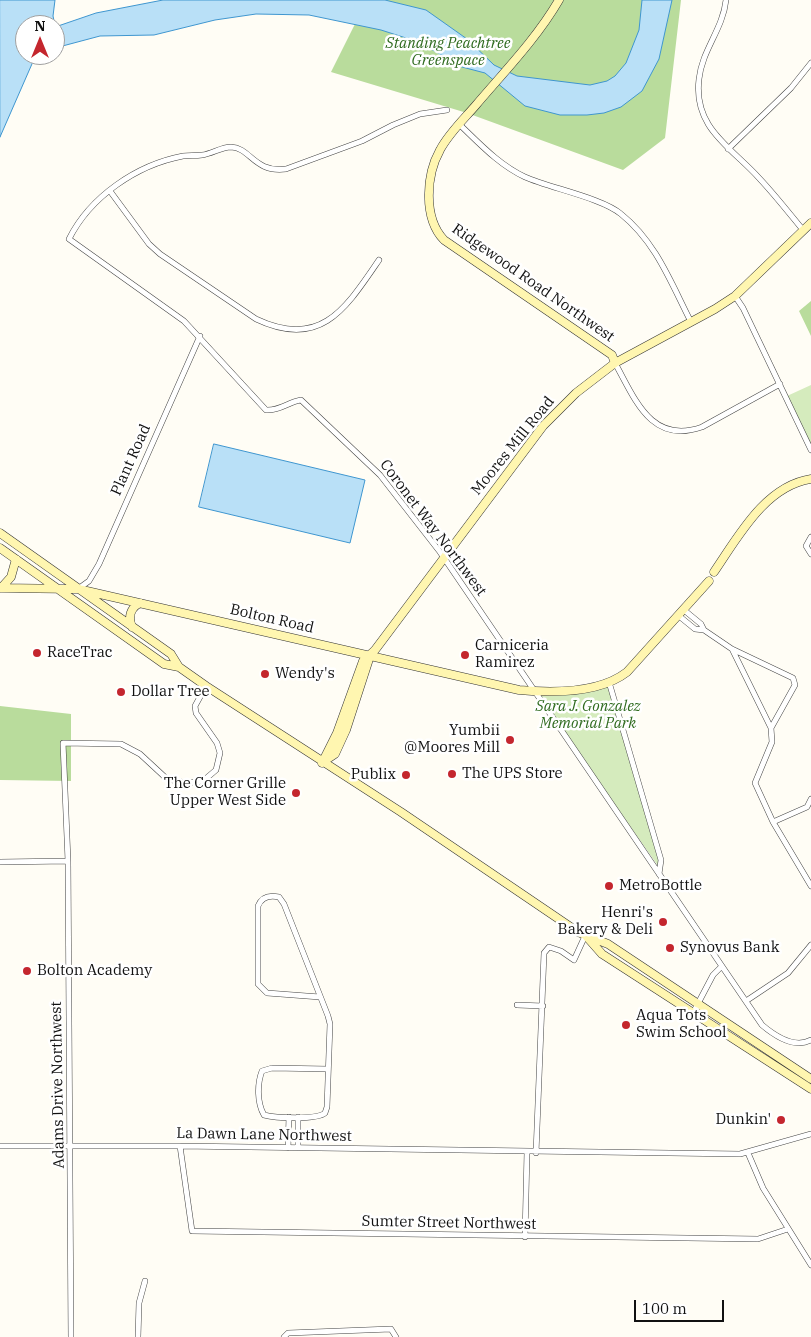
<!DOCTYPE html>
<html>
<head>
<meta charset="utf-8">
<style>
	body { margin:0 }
	#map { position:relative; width:811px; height:1337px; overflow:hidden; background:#fffdf5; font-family:"IBM Plex Serif",serif }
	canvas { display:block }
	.north { position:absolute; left:15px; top:15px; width:50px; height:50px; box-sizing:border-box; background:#fff; border:1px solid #a0a0a0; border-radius:50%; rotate:0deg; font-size:14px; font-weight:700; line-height:20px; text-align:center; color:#111 }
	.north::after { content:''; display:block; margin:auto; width:18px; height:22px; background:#c4262e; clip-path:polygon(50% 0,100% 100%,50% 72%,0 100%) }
	.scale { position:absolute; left:634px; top:1300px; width:90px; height:22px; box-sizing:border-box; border:2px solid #111; border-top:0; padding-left:6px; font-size:15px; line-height:18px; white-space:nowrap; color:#111; -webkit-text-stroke:4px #fff; paint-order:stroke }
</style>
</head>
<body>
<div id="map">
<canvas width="811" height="1337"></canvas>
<div class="north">N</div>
<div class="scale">100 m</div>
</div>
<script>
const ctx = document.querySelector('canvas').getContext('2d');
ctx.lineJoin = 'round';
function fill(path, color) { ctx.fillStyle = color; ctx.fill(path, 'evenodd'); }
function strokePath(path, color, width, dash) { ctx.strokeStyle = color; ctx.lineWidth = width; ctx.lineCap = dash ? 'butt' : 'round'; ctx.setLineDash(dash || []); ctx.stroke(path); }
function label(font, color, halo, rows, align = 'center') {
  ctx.font = font + ' "IBM Plex Serif",serif'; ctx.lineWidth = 5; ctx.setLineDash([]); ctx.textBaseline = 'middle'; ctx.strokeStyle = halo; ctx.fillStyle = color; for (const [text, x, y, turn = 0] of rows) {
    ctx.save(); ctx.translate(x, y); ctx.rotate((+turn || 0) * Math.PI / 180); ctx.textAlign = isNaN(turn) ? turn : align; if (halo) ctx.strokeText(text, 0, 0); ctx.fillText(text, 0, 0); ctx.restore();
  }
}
const green = new Path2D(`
	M811,385V445L787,396Z
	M609,682L661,870L535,692Z`);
const forest = new Path2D(`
	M367,0H681L665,138L623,170L467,113L331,72Z
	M811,301V336L799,311Z
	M0,706L71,714V781L0,780Z`);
const water = new Path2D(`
	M0,0H55L53,16L55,25L58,26L96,13L163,0H385L426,10L467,39L494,65L517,76L590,85L607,81L615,76L626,63L639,30L642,0H672L659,59L642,91L621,107L604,113L587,115H560L525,106L485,73L462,67L431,49L406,38L381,30L309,15L256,14L215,20L154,35L100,36L55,48V25H25V55H38L35,57L0,137Z
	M214,444L365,480L350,543L199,507Z`);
const street = new Path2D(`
	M726,0C723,29 702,50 699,79C693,128 731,147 759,178C775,195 789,213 803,230
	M447,110L420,114L393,125L362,141L286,169C254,173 251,148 231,147C221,147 212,154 202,155C195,156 189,155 183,156C136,165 90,197 69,239L184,321L266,410C280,411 288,402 301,400L380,475L440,552L762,1025C775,1036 794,1049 811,1040
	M459,124C479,143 499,165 525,177C550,188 602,198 621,214C656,242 671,283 691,322
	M728,149L791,88L811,63
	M110,191L149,244L160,254L256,319C321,350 346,308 379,260
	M735,296L743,308L811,450
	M615,363C635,399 651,445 702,427L780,384
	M811,537L806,546L811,554
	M78,589L89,581L99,564L200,336
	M684,610L701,624L704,630L732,649L771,728L772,742L755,783L773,822L811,886
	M679,616L695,629L704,630
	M732,649L793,678L795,685L771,728
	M609,682L661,860L659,874
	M773,822L807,807L811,799
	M0,862L68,861
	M320,997L267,993L258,984V906C262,896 270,895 279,897L284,904L328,1016L330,1024L327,1107L325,1113C317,1120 275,1118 264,1115C257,1103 257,1084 262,1071L272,1068L328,1069
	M746,1001L788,973L811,945
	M517,1005L543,1006
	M693,1013L713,975L722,966
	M0,1146H180L740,1154L811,1134
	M180,1146L192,1231L758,1239L788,1229
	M288,1148L289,1117
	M298,1148V1117
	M536,1153L544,953L549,947L561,951L574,960L585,936
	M748,1153L763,1188L811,1265
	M525,1237L527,1152
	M71,1337L68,861L63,743L121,744L140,754L167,779L187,783L203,781L216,770L220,753L217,743L196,713L195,706L206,686
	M138,1337L139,1303L145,1281
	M284,1337L288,1333L391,1329L396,1337`);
const secondary = new Path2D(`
	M559,0C537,38 504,72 476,105C464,119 449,133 440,150C426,175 423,218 444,240L612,355L615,363
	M0,533L171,654L179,667L206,686L401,812L578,932L608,944L811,1079
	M0,548L164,664L179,667
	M714,572C738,537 765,486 811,479
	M0,588L78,589L519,690C552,693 600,693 627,672L709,581
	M1,588L11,577L16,559
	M132,627C128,617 130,608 140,603
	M323,762L335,754L346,730L370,656
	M322,763L337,733L363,661L375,650L543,426L576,393L615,363L715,309L735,296L811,223
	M587,937L602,954L811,1089`);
const markers = [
	[37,653,5,"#c4262e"],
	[465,655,5,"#c4262e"],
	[265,674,5,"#c4262e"],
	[121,692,5,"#c4262e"],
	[510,740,5,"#c4262e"],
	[452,774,5,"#c4262e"],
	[406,775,5,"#c4262e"],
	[296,793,5,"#c4262e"],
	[609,886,5,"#c4262e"],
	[663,922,5,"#c4262e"],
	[670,948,5,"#c4262e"],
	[27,971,5,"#c4262e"],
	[626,1025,5,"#c4262e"],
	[781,1120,5,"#c4262e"]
];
const parkNames = [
	["Standing Peachtree",448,44],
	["Greenspace",448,61],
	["Sara J. Gonzalez",588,707],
	["Memorial Park",588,724]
];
const streetNames = [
	["Ridgewood Road Northwest",533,283,35],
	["Moores Mill Road",513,446,-51],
	["Plant Road",131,460,-66],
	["Coronet Way Northwest",433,528,53],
	["Bolton Road",272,619,13],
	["Adams Drive Northwest",58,1085,-91],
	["La Dawn Lane Northwest",264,1135,1],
	["Sumter Street Northwest",449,1223,1]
];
const poiNames = [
	["Carniceria",475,646],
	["Ramirez",475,663],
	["RaceTrac",47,653],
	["Wendy's",275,674],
	["Dollar Tree",131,692],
	["Yumbii",500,731,"right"],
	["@Moores Mill",500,748,"right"],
	["The UPS Store",462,774],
	["Publix",396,775,"right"],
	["The Corner Grille",286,784,"right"],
	["Upper West Side",286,801,"right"],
	["MetroBottle",619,886],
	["Henri's",653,913,"right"],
	["Bakery & Deli",653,930,"right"],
	["Synovus Bank",680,948],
	["Bolton Academy",37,971],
	["Aqua Tots",636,1016],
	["Swim School",636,1033],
	["Dunkin'",771,1120,"right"]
];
fill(green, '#d5ebbd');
fill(forest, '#b9dc9c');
fill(water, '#b9e0f7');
strokePath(water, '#3f96cf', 1);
strokePath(street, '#444', 6);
strokePath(secondary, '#333', 9);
strokePath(street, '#fff', 5);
strokePath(secondary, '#fff6b0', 8);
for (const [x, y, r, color] of markers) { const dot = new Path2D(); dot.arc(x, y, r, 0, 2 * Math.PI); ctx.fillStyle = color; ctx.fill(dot); strokePath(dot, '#fff', 2); }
label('italic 15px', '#2f6b1f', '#fff', parkNames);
label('15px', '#111', '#fff', streetNames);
label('15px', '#111', '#fff', poiNames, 'left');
</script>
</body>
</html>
